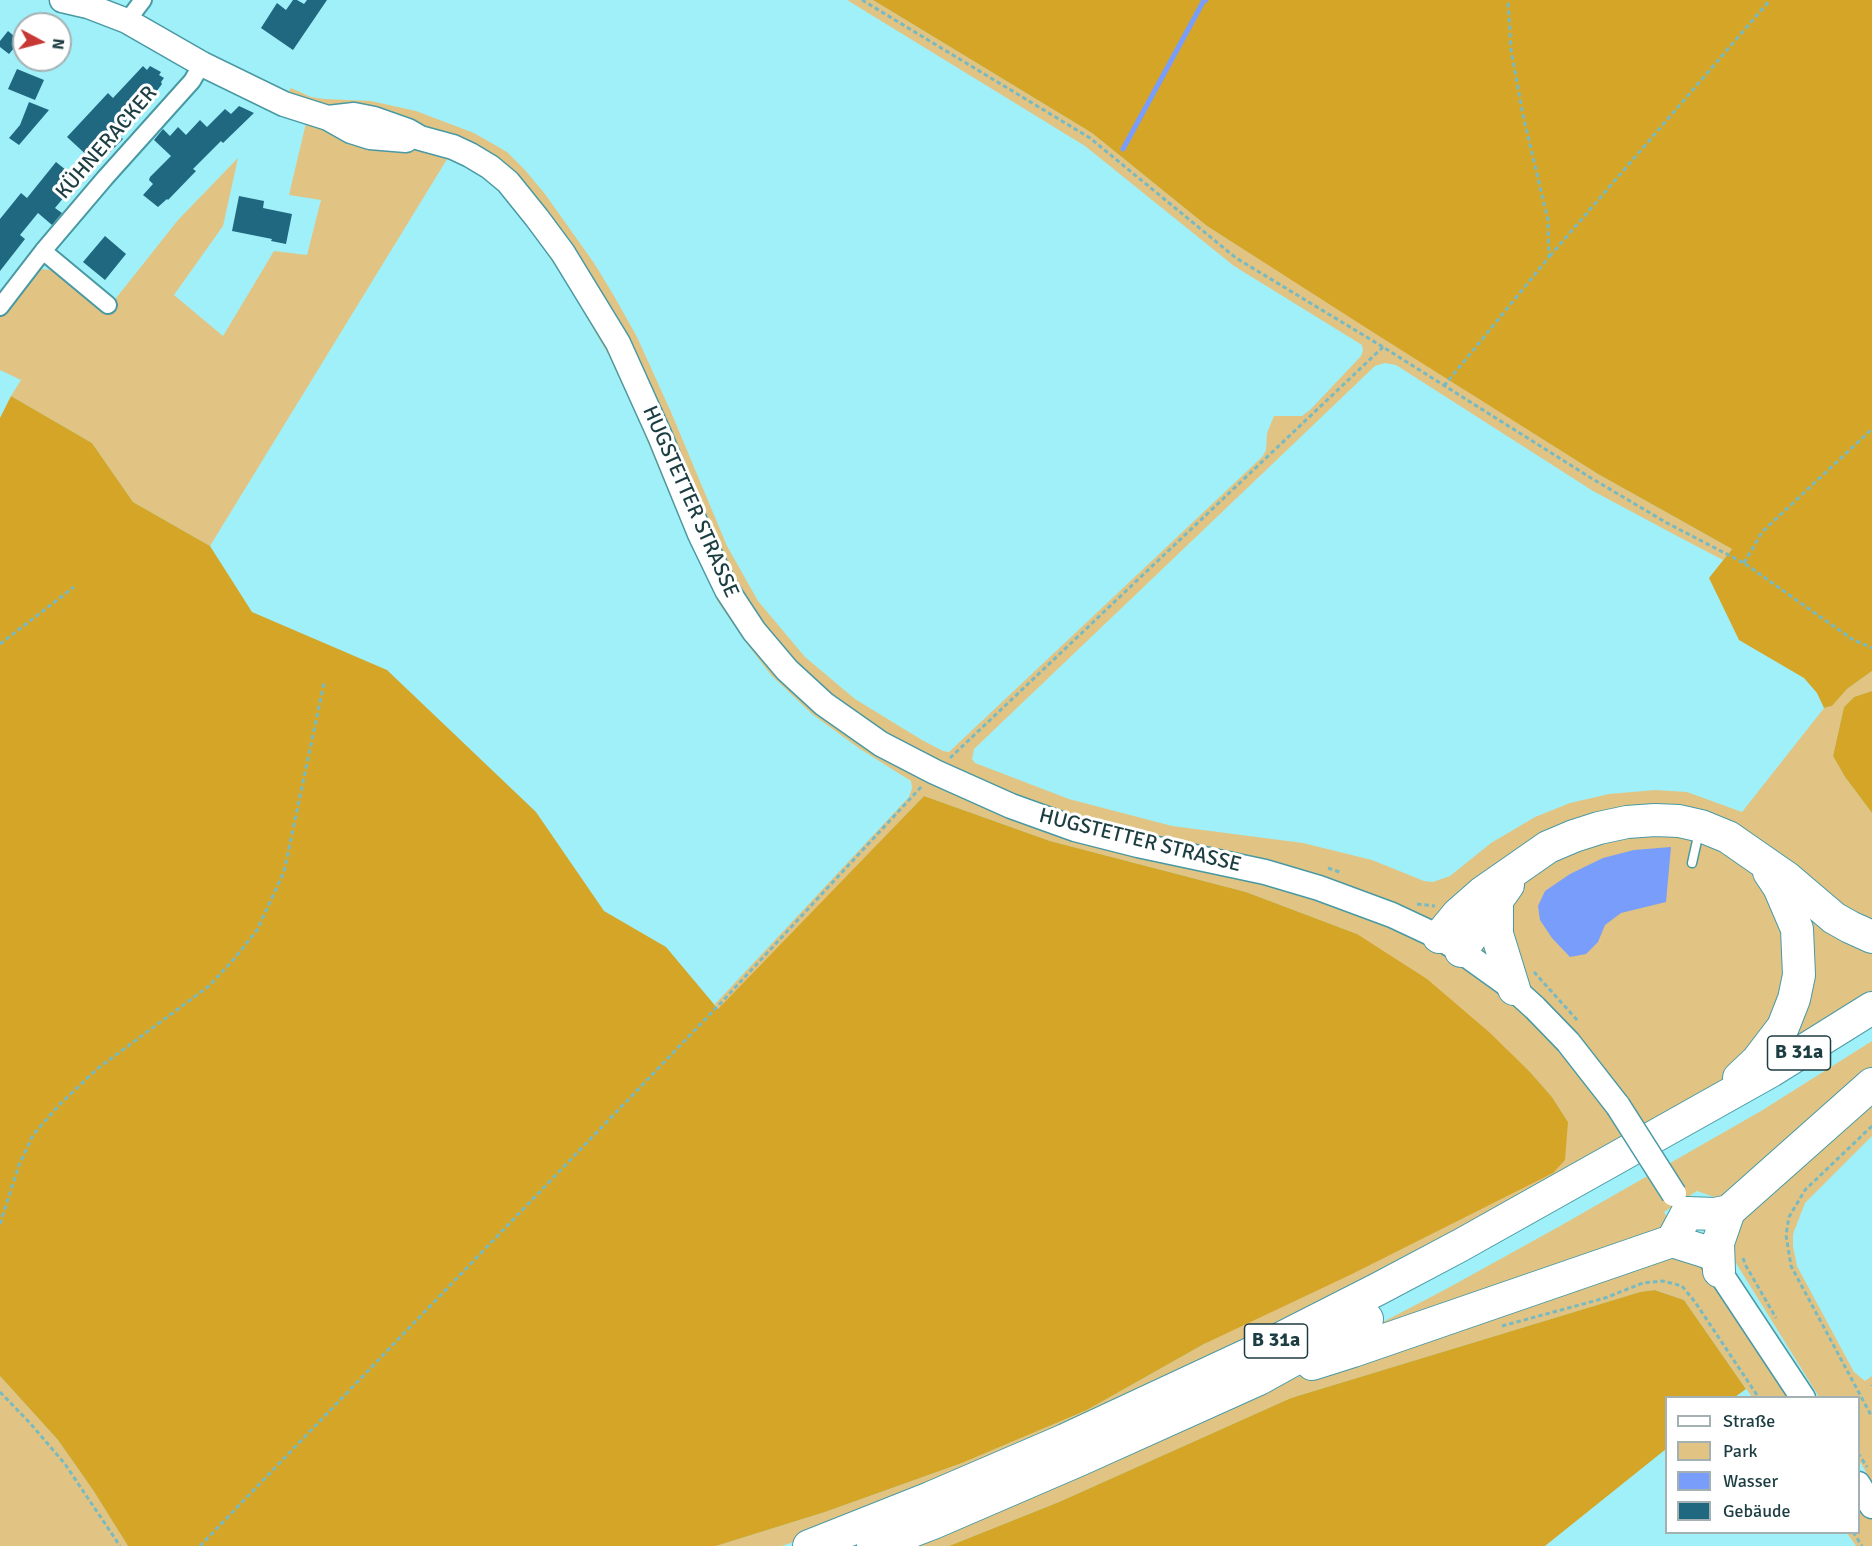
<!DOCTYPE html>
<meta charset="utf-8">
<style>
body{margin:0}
#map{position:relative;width:1872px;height:1546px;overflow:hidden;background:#a0f0fa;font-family:Signika,sans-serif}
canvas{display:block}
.legend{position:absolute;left:1665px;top:1396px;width:195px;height:138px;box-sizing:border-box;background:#fff;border:2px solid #a4b1b3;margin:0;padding:8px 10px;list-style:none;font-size:18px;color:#1c3d41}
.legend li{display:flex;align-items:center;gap:12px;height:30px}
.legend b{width:30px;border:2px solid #a4b1b3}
.north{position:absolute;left:12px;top:12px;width:60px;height:60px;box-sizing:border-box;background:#fff;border:2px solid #a4b1b3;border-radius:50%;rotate:97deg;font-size:16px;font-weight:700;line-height:24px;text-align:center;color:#1c3d41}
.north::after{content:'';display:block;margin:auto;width:21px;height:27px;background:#c73835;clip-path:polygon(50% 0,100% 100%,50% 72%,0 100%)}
</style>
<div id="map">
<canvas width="1872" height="1546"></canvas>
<ul class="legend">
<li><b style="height:8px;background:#fff"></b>Straße</li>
<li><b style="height:16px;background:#e1c484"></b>Park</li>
<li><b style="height:16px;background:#789dfa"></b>Wasser</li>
<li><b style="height:16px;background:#206780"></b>Gebäude</li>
</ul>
<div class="north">N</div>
</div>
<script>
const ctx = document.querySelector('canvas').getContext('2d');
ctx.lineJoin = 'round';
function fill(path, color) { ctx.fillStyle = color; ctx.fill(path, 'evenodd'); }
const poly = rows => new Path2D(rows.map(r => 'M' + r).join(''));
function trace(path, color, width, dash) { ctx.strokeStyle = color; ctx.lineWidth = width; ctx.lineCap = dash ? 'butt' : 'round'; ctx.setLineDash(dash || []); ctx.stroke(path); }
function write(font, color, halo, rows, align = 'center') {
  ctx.font = font + ' Signika,sans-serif'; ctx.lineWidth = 6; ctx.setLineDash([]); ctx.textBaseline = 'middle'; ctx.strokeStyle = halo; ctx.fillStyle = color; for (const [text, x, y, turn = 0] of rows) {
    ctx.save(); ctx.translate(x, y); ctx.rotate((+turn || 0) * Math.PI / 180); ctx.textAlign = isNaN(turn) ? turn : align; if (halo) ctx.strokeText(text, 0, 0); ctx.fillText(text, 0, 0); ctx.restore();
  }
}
fill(poly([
 [847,0,873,0,1092,133,1207,226,1598,474,1732,549,1723,560,1677,536,1593,491,1396,365,1385,363,1375,366,974,749,972,759,975,763,1069,799,1172,826,1303,843,1372,860,1424,881,1433,882,1450,876,1491,843,1535,817,1570,803,1609,794,1655,790,1687,792,1742,812,1824,708,1832,706,1847,689,1872,671,1872,691,1854,697,1844,707,1833,756,1845,777,1872,813,1872,995,1383,1278,860,1519,782,1546,716,1546,825,1512,962,1463,1087,1410,1204,1344,1568,1122,1552,1097,1530,1072,1357,934,1246,892,1050,841,924,796,719,1009,715,1004,909,797,912,788,911,781,860,749,812,714,771,675,744,640,718,602,680,520,641,426,608,354,566,282,519,212,501,190,483,173,449,156,210,546,133,502,92,443,11,396,21,380,0,370,0,317,40,269,54,270,105,312,178,220,238,158,223,226,174,295,223,336,274,251,307,255,321,200,289,195,310,106,285,97,291,88,311,97,325,99,371,101,416,111,474,133,507,152,525,170,545,194,594,263,614,296,637,337,671,412,727,546,758,601,805,657,855,699,922,740,943,751,949,752,1263,456,1266,450,1267,433,1274,416,1302,416,1311,409,1361,356,1363,351,1362,345,1234,266,1085,146],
 [1872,1041,1872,1077,1722,1205,1717,1198,1697,1191,1664,1212,1669,1221,1664,1232,1337,1346,1448,1288,1560,1226,1761,1111],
 [1872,1094,1872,1136,1805,1203,1793,1234,1793,1246,1797,1266,1854,1372,1865,1381,1872,1376,1872,1482,1859,1460,1858,1398,1819,1397,1736,1263,1731,1245,1742,1209],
 [1666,1254,1701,1266,1792,1397,1752,1397,1684,1300,1656,1290,1640,1292,1291,1398,1059,1502,949,1546,899,1546,1280,1383,1655,1255],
 [0,1376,58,1440,93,1490,128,1546,0,1546],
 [1859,1497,1872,1519,1872,1546,1856,1546,1847,1533,1858,1532]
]), '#e1c484');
fill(poly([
 [873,0,1872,0,1872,671,1847,689,1832,706,1824,708,1817,693,1804,678,1739,640,1709,578,1732,549,1598,474,1379,336,1207,226,1092,133],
 [11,396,92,443,133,502,210,546,252,612,387,670,536,812,604,911,666,947,718,1009,924,796,1050,841,1246,892,1357,934,1427,979,1489,1032,1530,1072,1552,1097,1568,1122,1565,1160,1553,1173,1352,1274,1204,1344,1087,1410,962,1463,825,1512,716,1546,128,1546,93,1490,58,1440,0,1376,0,418],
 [1872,691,1872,813,1845,777,1833,756,1844,707,1854,697],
 [1655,1290,1684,1300,1746,1389,1735,1397,1666,1398,1666,1449,1545,1546,949,1546,1059,1502,1291,1398,1640,1292]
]), '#d4a527');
fill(poly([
 [1671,847,1666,902,1621,913,1605,925,1598,942,1586,954,1570,957,1552,938,1540,920,1538,906,1545,891,1570,874,1603,858,1634,850]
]), '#789dfa');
trace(poly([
 [1123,149,1203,2,1206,0]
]), '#789dfa', 5);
fill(poly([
 [293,0,297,0,304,4,307,0,327,0,293,50,261,28,277,3,286,10],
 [8,31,20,41,9,54,0,47,0,41],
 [143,66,147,70,150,66,161,72,159,75,164,78,161,82,162,84,142,111,139,108,116,133,123,139,110,152,104,146,91,159,67,137,108,93,113,98],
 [17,69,44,80,35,100,8,89],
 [29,102,49,110,19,145,9,138,20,125],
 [239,106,254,113,223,143,221,141,193,169,196,171,168,200,167,199,158,207,143,195,153,184,149,180,150,177,171,156,154,140,163,129,170,136,178,127,186,135,200,120,207,127,225,109,231,114],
 [56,162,76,178,71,183,74,185,55,208,62,213,52,225,38,213,20,235,25,239,0,271,0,219,21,193,27,198],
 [239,196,264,201,263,208,292,214,286,244,271,241,272,239,232,231],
 [105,236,126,254,105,280,83,262]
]), '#206780');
const lane = poly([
 [1692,863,1699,832]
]);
const street = poly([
 [127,21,143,0],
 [43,251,108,305],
 [0,307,43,251,105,178,192,81,202,64]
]);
const secondary = poly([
 [62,0,88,6,127,21,202,64,284,104,328,118,351,131,370,137,406,140],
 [328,118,354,115,374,119,408,131,420,138,453,147,470,155,490,167,508,182,537,218,563,253,618,343,660,436,700,534,727,590,754,631,787,670,824,704,881,744,935,772,1011,806,1075,829,1138,845,1265,872,1319,888,1392,915,1439,937,1461,951,1514,989,1535,1008,1568,1042,1618,1106],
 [1709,1256,1803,1398],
 [1858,1484,1872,1506]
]);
const highway = poly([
 [1497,903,1497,934,1514,989],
 [1439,937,1458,914,1482,893,1548,847,1574,836,1599,828,1627,822,1655,820,1679,821,1701,826,1728,837,1787,878,1834,918,1850,927,1872,937],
 [1461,951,1508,885],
 [1739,1078,1757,1061,1783,1027,1794,999,1799,975,1797,929,1779,887,1769,872],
 [1672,1241,1687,1213,1715,1214,1729,1211],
 [1719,1271,1718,1243,1729,1211,1872,1084],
 [1312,1364,1353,1351,1672,1241,1707,1252],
 [809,1546,930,1498,1065,1440,1256,1351,1378,1289,1461,1245,1771,1071,1872,1008],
 [873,1546,933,1523,1079,1460,1259,1379,1367,1319]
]);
trace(lane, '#4999a3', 11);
trace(street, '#4999a3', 20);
trace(secondary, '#4999a3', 27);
trace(highway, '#4999a3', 34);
trace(poly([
 [862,0,1090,138,1236,258,1383,347,1591,478,1667,523,1744,563,1819,616,1852,639,1872,648],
 [1550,256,1770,0],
 [1444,386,1549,257,1548,220,1523,115,1511,50,1508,0],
 [1744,563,1762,532,1872,429],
 [0,644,74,587],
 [950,758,1383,347],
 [1328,868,1342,873],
 [1417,904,1435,906],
 [1534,972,1578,1021],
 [1872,1126,1805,1190,1789,1217,1786,1235,1791,1266,1872,1417],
 [0,1224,19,1165,33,1135,60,1104,97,1069,209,986,234,959,257,930,284,872,324,683],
 [1743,1258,1746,1266,1776,1318],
 [1502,1326,1605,1298,1643,1283,1663,1281,1682,1286,1695,1302,1759,1398],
 [1872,1386,1872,1385],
 [0,1392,30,1423,65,1464,120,1546],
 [1858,1453,1867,1467],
 [1853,1532,1862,1546],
 [200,1546,717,1007,922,786]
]), '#78bac2', 3, [4.5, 3]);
trace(lane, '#fff', 8);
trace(street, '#fff', 16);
trace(secondary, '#fff', 24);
trace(highway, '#fff', 32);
const secondaryBridge = poly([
 [1618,1106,1674,1194]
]);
trace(secondaryBridge, '#4999a3', 27, []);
trace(secondaryBridge, '#fff', 24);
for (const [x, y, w] of [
 [1799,1053,63],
 [1276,1341,63]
]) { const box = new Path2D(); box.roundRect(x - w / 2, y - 17, w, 34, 4.5); ctx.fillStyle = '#fff'; ctx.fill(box); trace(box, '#1c3d41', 1.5); }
write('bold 20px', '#1c3d41', null, [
 ["B 31a",1799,1053],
 ["B 31a",1276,1341]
]);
write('21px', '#1c3d41', '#fff', [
 ["KÜHNERACKER",107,143,-49],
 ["HUGSTETTER STRASSE",690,502,66],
 ["HUGSTETTER STRASSE",1140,841,14]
]);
</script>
